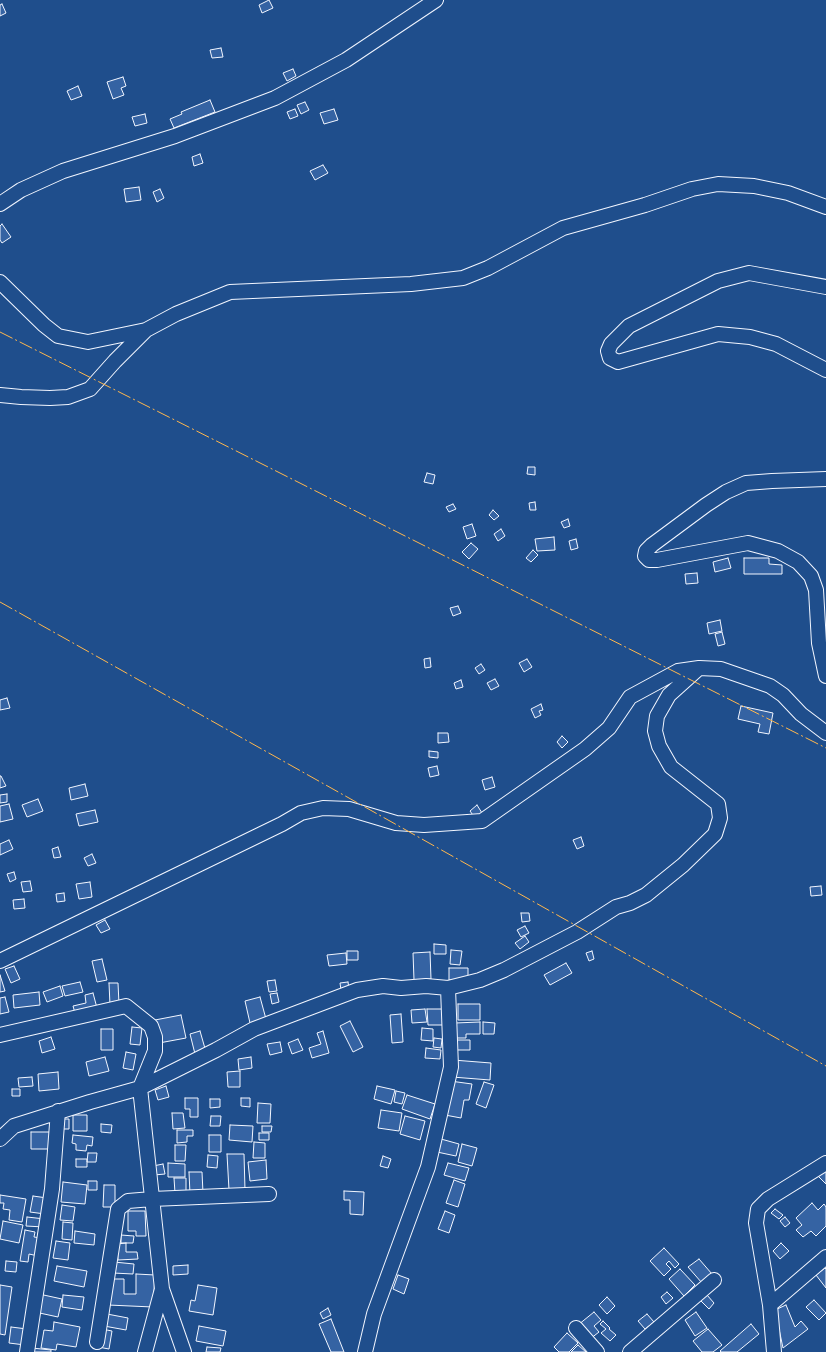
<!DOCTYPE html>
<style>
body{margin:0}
canvas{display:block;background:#1f4e8c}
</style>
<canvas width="826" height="1352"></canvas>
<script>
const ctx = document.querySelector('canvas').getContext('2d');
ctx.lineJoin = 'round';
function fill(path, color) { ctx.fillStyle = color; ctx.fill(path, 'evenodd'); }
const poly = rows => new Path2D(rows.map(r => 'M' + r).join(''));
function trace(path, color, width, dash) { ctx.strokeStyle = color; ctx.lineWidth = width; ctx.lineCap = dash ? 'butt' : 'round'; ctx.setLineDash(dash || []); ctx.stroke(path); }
const building = poly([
 [269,0,273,8,262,13,259,5,269,0],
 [2,4,6,13,0,16,0,5,2,4],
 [221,48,223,57,212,58,210,50,221,48],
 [293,69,296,76,287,81,283,73,293,69],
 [123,77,126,86,121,88,124,95,113,99,107,82,123,77],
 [78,86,82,96,71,100,67,91,78,86],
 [210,100,215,112,174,128,170,119,182,114,181,112,210,100],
 [305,102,309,110,301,114,297,105,305,102],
 [295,109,298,116,290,119,287,112,295,109],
 [334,109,338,120,324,124,320,113,334,109],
 [145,114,147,123,135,126,132,117,145,114],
 [200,154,203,163,194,166,192,157,200,154],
 [323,165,328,173,315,180,310,171,323,165],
 [139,187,141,200,126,202,124,189,139,187],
 [160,189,164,198,157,202,153,192,160,189],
 [2,224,11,237,2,243,0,240,0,226,2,224],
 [528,467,535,467,535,475,527,474,528,467],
 [427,473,435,475,433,484,424,482,427,473],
 [535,502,536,510,530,510,529,503,535,502],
 [453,504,456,509,449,512,446,507,453,504],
 [493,510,499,516,494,520,489,515,493,510],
 [568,519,570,526,564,528,561,522,568,519],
 [472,524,476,536,467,539,463,527,472,524],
 [501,529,505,536,498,541,494,534,501,529],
 [554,537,555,550,537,551,535,539,554,537],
 [576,539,578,548,571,550,569,541,576,539],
 [471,543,478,549,469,559,462,552,471,543],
 [533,550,538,555,531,562,526,558,533,550],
 [728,558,731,568,715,572,713,562,728,558],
 [744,558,769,558,769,564,782,565,782,574,744,574,744,558],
 [697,573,698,583,686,584,685,574,697,573],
 [458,606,461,613,453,616,450,608,458,606],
 [720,620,722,631,709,634,707,623,720,620],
 [722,632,725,644,718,646,715,634,722,632],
 [430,658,431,667,425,668,424,659,430,658],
 [527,659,532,667,524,672,519,663,527,659],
 [481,664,485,670,479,674,475,668,481,664],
 [495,679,499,686,491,690,487,683,495,679],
 [461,680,463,687,456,689,454,683,461,680],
 [7,698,10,708,0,710,0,700,7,698],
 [541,704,543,710,539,711,541,715,535,718,531,709,541,704],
 [741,706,773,713,769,734,758,732,760,724,738,719,741,706],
 [438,733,448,733,449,742,438,743,438,733],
 [562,736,568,742,562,748,557,742,562,736],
 [429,751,438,752,438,758,429,757,429,751],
 [437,766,439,775,430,777,428,768,437,766],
 [0,776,1,776,6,786,0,788,0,776],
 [492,777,495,787,485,790,482,780,492,777],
 [85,784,88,796,71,800,69,788,85,784],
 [7,794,7,802,0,803,0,795,7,794],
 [38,799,43,811,27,817,22,805,38,799],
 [9,804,13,819,0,822,0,806,9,804],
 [477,805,482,813,475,818,470,811,477,805],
 [95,810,98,822,79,826,76,814,95,810],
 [581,837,584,846,577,849,573,840,581,837],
 [9,840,13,849,0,855,0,844,9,840],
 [58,847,61,857,54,858,52,849,58,847],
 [92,854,96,863,88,866,84,858,92,854],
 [14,872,16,879,10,882,7,874,14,872],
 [30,881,32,891,23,892,21,882,30,881],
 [90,882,92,897,79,899,76,884,90,882],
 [821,886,822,895,811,896,810,887,821,886],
 [64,893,65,901,57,902,56,894,64,893],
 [24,899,25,908,14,909,13,900,24,899],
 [521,913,529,913,530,921,522,922,521,913],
 [105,920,110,929,101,933,96,925,105,920],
 [525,926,529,933,521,937,517,930,525,926],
 [525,936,529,942,520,949,515,943,525,936],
 [434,944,446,945,446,954,434,954,434,944],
 [451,950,462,951,460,965,450,964,451,950],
 [347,951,358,951,358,960,347,960,347,951],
 [592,951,594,959,589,961,586,953,592,951],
 [430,952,431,979,414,980,413,953,430,952],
 [346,953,347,964,329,966,327,955,346,953],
 [102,959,107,980,97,982,92,961,102,959],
 [566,963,572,973,550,985,544,975,566,963],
 [14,966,20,979,11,983,5,969,14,966],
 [449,968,468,968,468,980,449,980,449,968],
 [0,975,5,991,0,992,0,975],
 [275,980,277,991,269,992,267,981,275,980],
 [80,982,83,992,65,996,62,986,80,982],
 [348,982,349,989,341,990,340,983,348,982],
 [109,983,118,983,119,1004,110,1005,109,983],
 [60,986,63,996,47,1002,43,992,60,986],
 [39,992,40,1005,14,1008,13,995,39,992],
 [93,993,97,1008,75,1013,73,1006,86,1003,85,995,93,993],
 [277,993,279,1002,272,1004,270,994,277,993],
 [5,997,9,1012,0,1014,0,998,5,997],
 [260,997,266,1019,250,1023,245,1001,260,997],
 [458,1004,480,1004,480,1020,458,1020,458,1004],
 [425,1009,427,1022,412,1023,411,1010,425,1009],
 [427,1009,444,1009,445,1025,428,1025,427,1009],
 [401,1014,403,1042,392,1043,390,1015,401,1014],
 [181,1015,186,1038,159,1043,155,1020,181,1015],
 [350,1021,363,1047,353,1052,340,1026,350,1021],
 [480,1022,480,1034,466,1034,466,1038,456,1038,455,1023,480,1022],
 [483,1022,495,1023,494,1034,483,1034,483,1022],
 [132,1027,142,1028,140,1045,130,1044,132,1027],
 [422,1028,433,1029,433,1041,421,1040,422,1028],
 [101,1029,113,1029,113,1050,101,1050,101,1029],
 [200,1031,206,1052,195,1054,190,1034,200,1031],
 [323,1031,329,1053,312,1058,309,1048,321,1044,317,1033,323,1031],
 [51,1037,55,1049,42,1053,39,1041,51,1037],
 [434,1038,442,1039,441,1048,433,1047,434,1038],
 [298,1039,303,1050,292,1054,288,1043,298,1039],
 [455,1040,470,1040,470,1050,455,1050,455,1040],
 [280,1042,282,1052,270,1055,267,1044,280,1042],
 [426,1048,441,1050,440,1059,425,1058,426,1048],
 [126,1052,136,1054,133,1070,123,1068,126,1052],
 [105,1057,109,1071,89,1076,86,1062,105,1057],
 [251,1057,252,1068,239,1070,238,1059,251,1057],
 [453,1060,491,1063,490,1080,452,1077,453,1060],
 [240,1071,240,1087,228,1087,227,1072,240,1071],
 [58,1072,59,1089,39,1091,38,1074,58,1072],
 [32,1077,33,1086,19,1087,18,1078,32,1077],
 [450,1081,472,1084,469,1100,464,1100,461,1118,445,1115,450,1081],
 [484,1082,494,1085,486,1108,476,1104,484,1082],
 [166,1086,169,1097,158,1100,155,1090,166,1086],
 [377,1086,395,1090,391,1104,374,1099,377,1086],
 [12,1089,20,1089,20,1096,12,1096,12,1089],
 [396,1091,405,1093,402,1104,394,1102,396,1091],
 [407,1095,435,1104,430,1119,402,1109,407,1095],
 [185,1098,198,1098,198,1117,190,1117,190,1109,185,1109,185,1098],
 [241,1098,250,1098,250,1107,241,1106,241,1098],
 [210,1099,220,1099,220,1107,210,1108,210,1099],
 [258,1103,271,1104,270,1123,257,1123,258,1103],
 [381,1110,402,1113,399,1131,378,1128,381,1110],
 [172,1113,183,1113,185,1128,173,1129,172,1113],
 [73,1115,87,1115,87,1131,73,1131,73,1115],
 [211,1116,221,1116,220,1126,210,1126,211,1116],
 [405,1116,425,1121,420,1140,400,1134,405,1116],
 [61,1119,69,1119,69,1129,61,1129,61,1119],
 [101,1124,112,1125,111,1133,101,1132,101,1124],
 [230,1125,253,1126,252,1142,229,1140,230,1125],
 [262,1126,272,1126,271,1132,262,1132,262,1126],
 [177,1130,193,1130,193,1136,187,1136,187,1142,177,1143,177,1130],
 [31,1132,51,1132,51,1149,31,1149,31,1132],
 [259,1133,269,1133,269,1140,259,1140,259,1133],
 [73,1135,93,1137,92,1146,87,1145,86,1151,76,1150,76,1144,72,1143,73,1135],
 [209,1135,221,1135,221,1152,209,1152,209,1135],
 [441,1139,459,1144,456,1156,437,1152,441,1139],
 [254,1142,265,1143,265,1158,253,1158,254,1142],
 [462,1144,477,1148,472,1166,458,1162,462,1144],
 [175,1145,186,1145,185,1161,175,1161,175,1145],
 [88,1153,97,1153,96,1162,87,1162,88,1153],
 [227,1154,244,1154,245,1190,229,1190,227,1154],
 [208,1155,218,1156,217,1168,207,1167,208,1155],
 [383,1156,391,1159,388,1168,380,1166,383,1156],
 [76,1159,87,1159,87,1167,76,1167,76,1159],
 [266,1160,267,1179,250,1181,248,1162,266,1160],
 [168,1163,185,1164,185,1177,168,1177,168,1163],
 [448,1163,469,1168,465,1181,444,1175,448,1163],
 [163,1164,165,1174,154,1175,153,1166,163,1164],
 [826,1167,826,1184,818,1176,826,1167],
 [189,1172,202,1172,203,1193,190,1194,189,1172],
 [174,1178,186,1178,186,1193,175,1193,174,1178],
 [454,1180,465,1184,458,1207,446,1203,454,1180],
 [88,1181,97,1181,97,1190,88,1190,88,1181],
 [63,1182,87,1185,85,1204,61,1202,63,1182],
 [104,1185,115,1185,115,1207,103,1207,104,1185],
 [344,1191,364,1192,363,1215,350,1214,350,1200,344,1200,344,1191],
 [0,1195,26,1199,22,1222,9,1220,10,1210,3,1209,4,1203,0,1203,0,1195],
 [33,1196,47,1198,45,1214,30,1212,33,1196],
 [812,1203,818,1210,824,1204,826,1207,826,1226,816,1236,811,1231,803,1237,796,1230,802,1225,796,1218,812,1203],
 [62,1205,75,1207,73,1221,60,1220,62,1205],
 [775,1209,783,1215,779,1219,771,1213,775,1209],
 [128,1211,145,1211,146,1236,136,1236,136,1231,128,1231,128,1211],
 [445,1211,455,1215,449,1233,438,1229,445,1211],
 [27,1217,45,1219,44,1227,26,1226,27,1217],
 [785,1217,790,1223,785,1227,780,1221,785,1217],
 [3,1221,23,1225,19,1243,0,1239,3,1221],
 [63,1222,73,1223,72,1240,62,1239,63,1222],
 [25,1230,35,1232,34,1237,41,1238,38,1256,29,1254,28,1262,20,1261,25,1230],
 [75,1231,95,1234,94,1245,74,1243,75,1231],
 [121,1235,134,1236,133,1243,121,1243,121,1235],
 [56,1241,70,1243,68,1260,53,1258,56,1241],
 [126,1243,126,1252,137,1252,138,1259,118,1260,117,1244,126,1243],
 [781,1243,789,1251,780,1259,773,1251,781,1243],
 [664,1248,679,1264,675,1268,669,1261,666,1264,671,1269,664,1276,650,1261,664,1248],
 [699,1259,712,1274,702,1283,688,1267,699,1259],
 [6,1261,17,1262,16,1272,5,1271,6,1261],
 [114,1262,134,1264,133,1274,113,1273,114,1262],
 [188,1265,188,1274,173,1275,173,1266,188,1265],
 [57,1266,87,1271,84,1287,54,1281,57,1266],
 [825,1268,826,1269,826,1288,816,1275,825,1268],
 [680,1269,695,1285,684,1296,669,1279,680,1269],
 [136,1274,155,1275,153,1307,108,1305,109,1279,124,1279,124,1294,136,1294,136,1274],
 [398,1275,409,1279,404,1294,393,1289,398,1275],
 [0,1285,12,1287,5,1335,0,1334,0,1285],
 [198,1285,217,1288,213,1315,189,1311,191,1300,195,1301,198,1285],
 [667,1292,673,1298,666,1304,661,1297,667,1292],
 [39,1294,62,1299,58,1317,35,1312,39,1294],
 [63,1295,84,1297,82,1310,62,1307,63,1295],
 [707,1295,714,1303,709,1309,701,1301,707,1295],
 [607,1297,615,1306,607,1314,599,1305,607,1297],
 [814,1300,826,1313,819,1320,806,1307,814,1300],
 [786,1305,795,1327,801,1321,808,1329,783,1348,775,1310,786,1305],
 [328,1308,331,1315,323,1319,320,1313,328,1308],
 [594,1312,601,1320,594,1326,599,1332,590,1339,578,1325,594,1312],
 [696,1312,707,1328,695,1336,685,1320,696,1312],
 [107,1314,128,1318,126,1330,104,1326,107,1314],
 [647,1314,654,1322,645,1329,638,1321,647,1314],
 [331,1319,344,1352,331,1352,319,1324,331,1319],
 [603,1321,610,1328,609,1329,616,1335,610,1341,601,1333,606,1329,600,1324,603,1321],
 [54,1322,80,1327,76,1347,57,1344,56,1350,41,1348,44,1330,53,1331,54,1322],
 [751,1324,759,1334,737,1352,721,1352,720,1351,751,1324],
 [199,1326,226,1331,223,1346,196,1341,199,1326],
 [11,1327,27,1329,25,1345,9,1343,11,1327],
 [102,1329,112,1331,109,1349,98,1347,102,1329],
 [708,1329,722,1345,713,1352,702,1352,693,1341,708,1329],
 [567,1333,578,1343,569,1352,559,1352,554,1347,567,1333],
 [578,1345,586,1352,571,1352,578,1345],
 [207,1347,221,1348,220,1352,206,1352,207,1347],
 [32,1348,51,1350,51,1352,31,1352,32,1348]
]);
fill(building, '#3563a3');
trace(building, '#f2f6ff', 1);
const street = poly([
 [0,204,21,190,63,171,175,136,275,98,346,60,436,0],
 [0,282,44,325,58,336,88,342,146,330,176,314,230,292,411,284,463,278,488,268,563,228,645,205,692,189,718,184,754,186,788,193,826,207],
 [826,287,749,273,718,281,629,326,611,344,608,351,610,358,618,362,718,334,750,337,776,344,826,370],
 [0,395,21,397,50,398,68,397,90,389,115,361,145,331],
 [826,479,772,481,746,483,726,492,706,505,652,545,646,551,645,556,649,560,657,560,748,543,778,551,798,562,811,576,816,590,819,643,826,676],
 [0,961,282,824,301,813,323,808,349,809,396,823,424,825,482,821,585,749,609,728,630,697,678,671,699,668],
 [0,1035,126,1006,151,1026,155,1037,155,1051,140,1088,162,1289,184,1352],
 [0,1139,14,1126,90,1102,140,1088,216,1050,254,1029,357,990,383,986,401,988,426,986,448,988,480,980,504,970,577,932,616,907,630,903,646,895,683,865,715,834,720,818,718,804,671,767,659,746,655,731,657,716,669,695,699,668,721,669,770,686,783,695,801,714,826,733],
 [770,1305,826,1257],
 [576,1328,597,1352],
 [97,1342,118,1209,128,1201,152,1199,269,1194],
 [27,1352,52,1189,58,1111],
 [145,1352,162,1289],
 [365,1352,374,1314,428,1167,451,1067,448,988],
 [630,1352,714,1280],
 [774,1352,770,1305,756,1223,758,1209,768,1199,826,1163]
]);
trace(street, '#f2f6ff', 16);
trace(street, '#1f4e8c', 14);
trace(poly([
 [0,332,826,748],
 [0,602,826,1066]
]), '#ffb74d', 1, [14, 3, 2, 3]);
</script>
